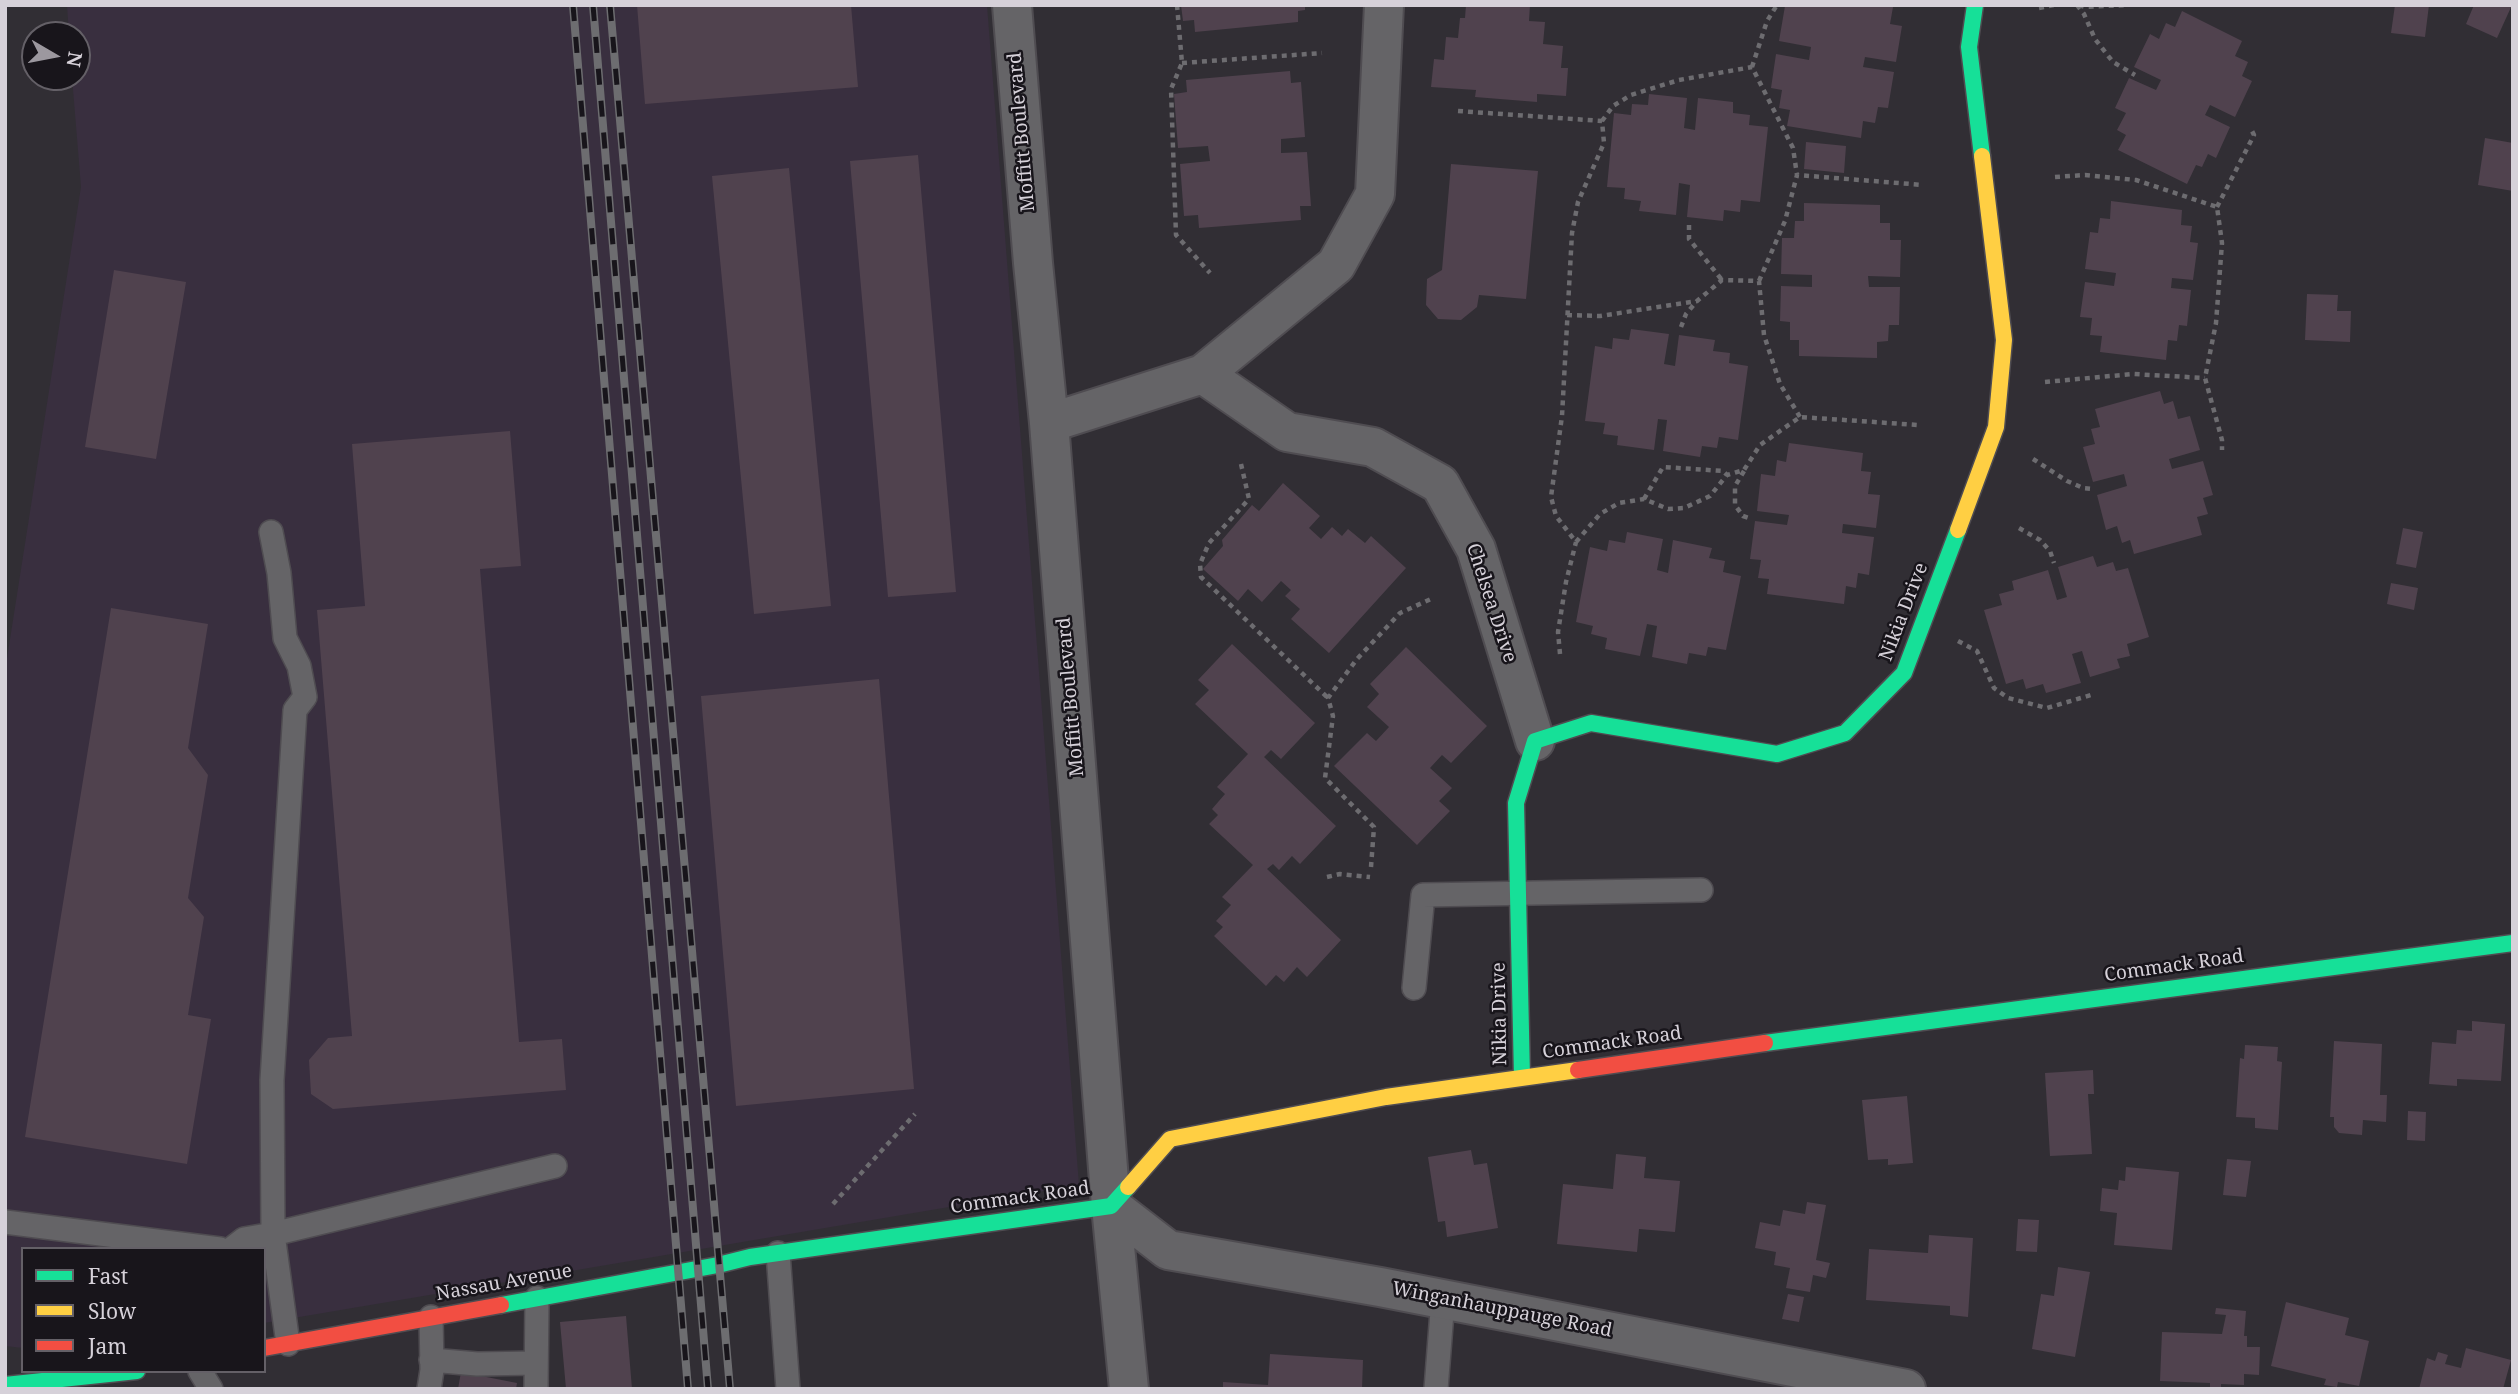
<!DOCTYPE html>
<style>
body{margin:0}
#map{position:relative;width:2518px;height:1394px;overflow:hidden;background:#312e34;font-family:"Noto Serif",serif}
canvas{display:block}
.frame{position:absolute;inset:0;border:7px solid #d6d1d9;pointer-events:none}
.legend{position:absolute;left:21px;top:1247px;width:245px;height:126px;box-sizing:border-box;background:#18151b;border:2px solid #646067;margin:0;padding:9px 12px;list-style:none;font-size:21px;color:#d6d1d9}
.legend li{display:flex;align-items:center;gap:14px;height:35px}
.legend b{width:35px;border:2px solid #646067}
.north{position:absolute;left:21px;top:21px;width:70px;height:70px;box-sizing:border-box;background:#18151b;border:2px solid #646067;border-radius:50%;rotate:100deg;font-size:19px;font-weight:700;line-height:28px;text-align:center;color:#d6d1d9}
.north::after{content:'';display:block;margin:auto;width:24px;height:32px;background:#9c989f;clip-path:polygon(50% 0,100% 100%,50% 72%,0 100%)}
</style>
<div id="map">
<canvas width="2518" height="1394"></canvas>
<div class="frame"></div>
<ul class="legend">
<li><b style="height:9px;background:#16e098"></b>Fast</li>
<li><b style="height:9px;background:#ffcf43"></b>Slow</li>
<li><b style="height:9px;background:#f24e42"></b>Jam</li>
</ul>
<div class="north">N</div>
</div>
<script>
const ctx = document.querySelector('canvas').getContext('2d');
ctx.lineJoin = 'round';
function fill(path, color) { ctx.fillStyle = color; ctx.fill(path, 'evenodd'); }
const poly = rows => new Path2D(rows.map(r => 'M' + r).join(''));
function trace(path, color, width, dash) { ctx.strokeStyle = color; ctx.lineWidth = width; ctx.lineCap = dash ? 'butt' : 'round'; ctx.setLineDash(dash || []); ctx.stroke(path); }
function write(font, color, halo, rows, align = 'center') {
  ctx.font = font + ' "Noto Serif",serif'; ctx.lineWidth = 5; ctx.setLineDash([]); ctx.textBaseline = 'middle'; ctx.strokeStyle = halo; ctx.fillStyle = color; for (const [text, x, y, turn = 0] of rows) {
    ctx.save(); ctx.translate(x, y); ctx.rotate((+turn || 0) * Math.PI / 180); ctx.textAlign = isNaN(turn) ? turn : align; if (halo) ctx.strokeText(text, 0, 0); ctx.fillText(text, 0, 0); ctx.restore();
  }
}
fill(poly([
 [67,5,987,5,1079,1185,264,1323,264,1249,23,1249,23,1348,5,1346,5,671,81,187,72,77,77,77,77,35,69,35]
]), '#392f3f');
fill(poly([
 [637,5,851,5,858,87,645,104],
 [1181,5,1305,5,1305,10,1298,11,1298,22,1195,32,1194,20,1183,21],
 [1466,5,1530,5,1529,21,1545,22,1543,44,1563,46,1561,68,1568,68,1566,96,1537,94,1537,102,1475,97,1476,90,1431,87,1434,59,1444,60,1446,37,1458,38,1460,18,1465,18],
 [1797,5,1893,7,1890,24,1902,26,1896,62,1865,57,1863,67,1894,72,1888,108,1878,107,1875,123,1863,121,1861,138,1787,126,1790,110,1779,108,1782,90,1771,88,1776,54,1809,60,1811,47,1779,41,1785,6,1797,7],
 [2395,5,2429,5,2425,37,2391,33],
 [2474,5,2512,5,2497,38,2466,24],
 [2182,11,2242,41,2235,56,2248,62,2242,76,2252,81,2235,117,2210,105,2205,115,2230,127,2216,158,2208,154,2202,167,2196,165,2187,184,2118,150,2126,135,2117,130,2126,113,2115,108,2129,78,2156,90,2161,80,2134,67,2150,34,2159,39,2166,23,2175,27],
 [1290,71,1291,83,1301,82,1305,137,1281,139,1281,153,1307,152,1311,206,1300,206,1301,220,1199,228,1198,215,1184,216,1180,164,1210,161,1208,146,1178,148,1174,94,1187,92,1186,80],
 [1649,94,1687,98,1684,128,1695,130,1698,98,1733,102,1733,113,1750,115,1749,125,1768,127,1760,202,1741,200,1740,212,1724,210,1723,221,1687,217,1690,185,1679,183,1676,215,1639,211,1641,201,1624,199,1625,188,1607,187,1614,113,1631,115,1632,104,1648,105],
 [2485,138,2513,143,2513,191,2478,185],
 [1806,142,1846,146,1844,173,1804,169],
 [918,155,956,592,888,597,850,161],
 [1451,164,1538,171,1526,299,1479,295,1477,307,1461,320,1438,319,1426,305,1427,279,1442,270],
 [789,168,831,606,754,614,712,176],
 [2111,201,2182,210,2181,225,2192,226,2190,242,2198,243,2193,280,2172,278,2171,288,2191,290,2187,326,2179,325,2177,341,2168,340,2166,360,2100,352,2102,336,2090,335,2092,318,2080,317,2085,282,2114,286,2116,273,2085,269,2090,232,2098,233,2100,218,2110,219],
 [1804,203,1880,205,1880,223,1890,223,1890,240,1901,240,1900,277,1868,276,1869,287,1900,287,1899,325,1889,325,1888,341,1877,342,1877,358,1799,356,1799,340,1790,340,1790,322,1780,321,1781,286,1812,287,1812,275,1781,274,1782,238,1794,238,1795,221,1804,221],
 [114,270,186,282,156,459,85,447],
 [2307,294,2338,295,2337,311,2351,311,2350,342,2305,340],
 [1631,329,1669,334,1664,364,1675,366,1679,335,1715,340,1713,351,1730,353,1729,363,1748,366,1738,440,1719,437,1717,448,1702,446,1700,457,1663,451,1667,420,1658,419,1654,450,1617,445,1618,436,1603,434,1605,423,1585,421,1595,346,1612,349,1613,338,1629,340],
 [2160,391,2164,404,2173,401,2178,419,2190,416,2200,450,2169,459,2172,469,2203,461,2213,495,2203,498,2208,514,2197,517,2202,535,2134,554,2130,540,2122,543,2117,526,2106,530,2097,495,2127,486,2124,474,2093,482,2083,447,2095,444,2091,429,2100,427,2095,409],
 [510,431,521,566,480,569,519,1042,562,1039,566,1090,333,1109,311,1094,309,1060,328,1038,352,1036,317,610,365,606,352,444],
 [1789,443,1863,453,1861,471,1871,472,1868,494,1880,495,1876,528,1843,524,1842,533,1874,537,1869,575,1858,573,1856,588,1846,586,1844,604,1767,594,1769,579,1758,578,1761,560,1750,559,1755,521,1787,525,1789,515,1757,511,1761,474,1775,476,1777,460,1786,462],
 [1283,483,1320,516,1309,528,1321,539,1332,527,1342,536,1348,529,1365,543,1371,536,1406,568,1329,653,1291,619,1300,609,1285,596,1291,590,1281,581,1262,602,1248,589,1238,601,1203,569,1223,546,1222,540,1252,505,1259,511],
 [2403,528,2423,532,2416,568,2396,564],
 [1627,532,1663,539,1657,570,1668,573,1673,540,1712,548,1709,558,1725,561,1723,572,1741,576,1726,650,1708,647,1706,656,1689,653,1687,664,1652,657,1657,626,1647,624,1640,656,1605,649,1607,638,1591,634,1593,626,1576,622,1590,547,1607,551,1609,540,1625,543],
 [2093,556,2097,567,2113,562,2116,571,2128,568,2149,637,2127,644,2130,656,2117,659,2120,668,2090,677,2082,651,2072,654,2081,683,2046,693,2043,684,2026,689,2023,679,2006,684,1984,610,2002,605,1999,594,2014,590,2012,581,2048,570,2057,600,2067,597,2058,567],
 [2391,583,2418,588,2414,610,2387,604],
 [111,608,208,624,188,748,208,775,188,898,204,917,188,1015,211,1019,187,1164,25,1137],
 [1232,644,1315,723,1281,759,1271,750,1264,757,1336,826,1300,864,1292,856,1279,870,1273,864,1267,869,1341,940,1307,977,1297,967,1284,982,1276,975,1266,986,1214,936,1223,927,1216,921,1231,905,1222,897,1253,865,1209,824,1218,815,1212,809,1225,794,1217,787,1248,754,1195,704,1209,690,1198,680],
 [1406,647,1487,726,1451,763,1442,755,1430,768,1452,788,1439,801,1450,811,1417,845,1334,766,1367,733,1376,741,1389,727,1367,707,1379,694,1370,684],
 [879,679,914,1089,736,1106,701,696],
 [2472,1021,2505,1024,2501,1081,2457,1079,2457,1086,2429,1084,2432,1042,2456,1044,2457,1030,2472,1031],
 [2334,1041,2382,1044,2380,1095,2387,1095,2386,1122,2363,1120,2362,1135,2339,1133,2334,1127,2334,1117,2330,1117],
 [2245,1045,2278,1047,2277,1061,2282,1062,2278,1130,2255,1128,2255,1118,2236,1117,2240,1058,2244,1059],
 [2093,1070,2094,1094,2088,1094,2092,1154,2050,1156,2045,1073],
 [1907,1096,1913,1163,1888,1165,1888,1159,1868,1160,1862,1100],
 [2408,1111,2426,1112,2425,1141,2407,1140],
 [1471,1150,1474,1165,1487,1163,1498,1228,1447,1237,1445,1221,1438,1222,1428,1157],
 [1616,1154,1646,1157,1644,1178,1680,1181,1675,1232,1639,1229,1637,1252,1557,1244,1563,1184,1613,1189],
 [2227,1159,2251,1161,2246,1197,2223,1195],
 [2126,1167,2179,1172,2172,1250,2114,1245,2117,1213,2100,1211,2102,1188,2118,1190,2119,1180,2125,1181],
 [1807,1202,1826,1205,1816,1260,1830,1263,1826,1278,1813,1275,1810,1292,1786,1288,1790,1268,1774,1265,1776,1252,1755,1248,1760,1222,1780,1226,1783,1210,1805,1214],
 [2018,1219,2039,1220,2037,1252,2016,1251],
 [1929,1235,1973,1238,1968,1317,1950,1315,1950,1306,1866,1300,1869,1249,1928,1253],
 [2058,1267,2090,1272,2075,1357,2032,1349,2041,1294,2054,1296],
 [1788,1294,1804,1297,1799,1322,1782,1319],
 [2286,1302,2349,1318,2345,1335,2369,1341,2359,1386,2338,1382,2337,1387,2324,1385,2326,1379,2271,1366],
 [2216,1308,2246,1311,2244,1336,2247,1336,2247,1347,2260,1347,2259,1375,2244,1374,2244,1385,2221,1384,2221,1389,2210,1389,2210,1383,2160,1381,2162,1332,2222,1334,2226,1315,2215,1314],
 [626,1316,632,1389,566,1389,560,1322],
 [2466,1348,2511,1360,2503,1389,2419,1389,2427,1358,2435,1361,2438,1352,2448,1355,2445,1364,2461,1368],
 [1270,1354,1363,1360,1362,1389,1223,1389,1223,1382,1268,1385],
 [461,1372,517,1383,516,1389,458,1389]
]), '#50424e');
const lane = poly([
 [1414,988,1423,895,1701,890],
 [5,1222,220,1249],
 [231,1249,244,1239,273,1234,272,1080,295,710,305,697,299,666,285,638,279,573,271,532],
 [778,1253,788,1389],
 [288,1344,273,1234,555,1166],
 [431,1360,477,1364,536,1363],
 [200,1371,211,1389],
 [429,1389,432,1370,431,1317],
 [536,1389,537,1298],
 [1436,1389,1443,1299]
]);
const street = poly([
 [1012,5,1033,263,1049,423,1111,1206,1129,1389],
 [1203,374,1287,432,1373,447,1440,484,1476,549,1535,741],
 [1049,423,1203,374,1336,265,1375,194,1384,5],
 [1111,1206,1168,1250,1380,1287,1906,1389]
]);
const fast = poly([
 [1975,5,1969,47,1982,156],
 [1765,1043,2513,943],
 [1522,1077,1516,803,1535,741,1591,723,1777,754,1845,733,1904,673,1958,530],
 [501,1305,718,1265,750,1257,1111,1206,1128,1187],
 [5,1385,137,1371]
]);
const slow = poly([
 [1958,530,1996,427,2004,340,1982,156],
 [1128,1187,1170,1139,1386,1097,1578,1070]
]);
const jam = poly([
 [1578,1070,1765,1043],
 [264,1348,501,1305]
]);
trace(lane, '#4f4c51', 26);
trace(street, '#4f4c51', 42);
trace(fast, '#4f4c51', 19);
trace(slow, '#4f4c51', 19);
trace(jam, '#4f4c51', 19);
trace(poly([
 [1177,5,1182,63,1171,89,1176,235,1210,273],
 [2077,5,2084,14,2095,39,2113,62,2135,75],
 [2079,5,2085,7,2127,5],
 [2039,8,2054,5],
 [1182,63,1322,53],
 [1752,67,1767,21,1777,5],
 [1458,111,1602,121,1604,143,1578,202,1572,233,1562,416,1551,497,1556,516,1576,542,1600,514,1619,503,1644,499,1668,509,1684,508,1710,496,1727,475,1744,470,1760,445,1800,417,1918,425],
 [1602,121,1613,106,1631,95,1679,80,1752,67,1793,148,1797,175],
 [2055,177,2085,175,2136,180,2217,207,2222,243,2216,323,2205,378,2222,440,2222,450],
 [2217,207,2254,135,2251,129],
 [1689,225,1689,239,1722,280],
 [1759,281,1785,221,1797,175,1923,185],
 [1567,315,1600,316,1697,301,1722,280,1759,281,1764,335,1780,384,1800,417],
 [1681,327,1686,314,1697,301],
 [2045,382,2133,374,2205,378],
 [2033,459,2067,481,2083,488,2094,489],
 [1241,464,1249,499,1209,543,1200,564,1201,577,1328,698],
 [1744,471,1735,486,1735,505,1743,516,1749,518],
 [1644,499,1663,467,1723,471,1727,475],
 [2019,528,2040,540,2050,551,2054,563],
 [1958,641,1977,651,1994,688,2008,698,2047,708,2091,695],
 [1560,654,1558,632,1566,582,1576,542],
 [1371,867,1374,827,1325,778,1333,716,1328,698,1357,659,1400,613,1431,599],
 [1327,877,1340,874,1370,877],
 [833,1204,915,1114]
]), '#6d6c70', 4.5, [5, 5]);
trace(lane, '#656467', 23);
trace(street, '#656467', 38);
trace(fast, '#16e098', 16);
trace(slow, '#ffcf43', 16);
trace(jam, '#f24e42', 16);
const rail = poly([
 [573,5,688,1389],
 [593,5,708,1389],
 [610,5,730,1389]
]);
trace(rail, '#6d6d70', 8);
trace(rail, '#18151b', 5, [16]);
write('19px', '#d6d1d9', '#18151b', [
 ["Moffitt Boulevard",1022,132,-95],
 ["Chelsea Drive",1491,603,72],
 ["Nikia Drive",1904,612,-69],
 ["Moffitt Boulevard",1071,697,-95],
 ["Commack Road",2174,966,-8],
 ["Nikia Drive",1500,1014,-91],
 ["Commack Road",1612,1043,-8],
 ["Commack Road",1020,1198,-8],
 ["Nassau Avenue",504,1283,-10],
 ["Winganhauppauge Road",1502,1310,11]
]);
</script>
